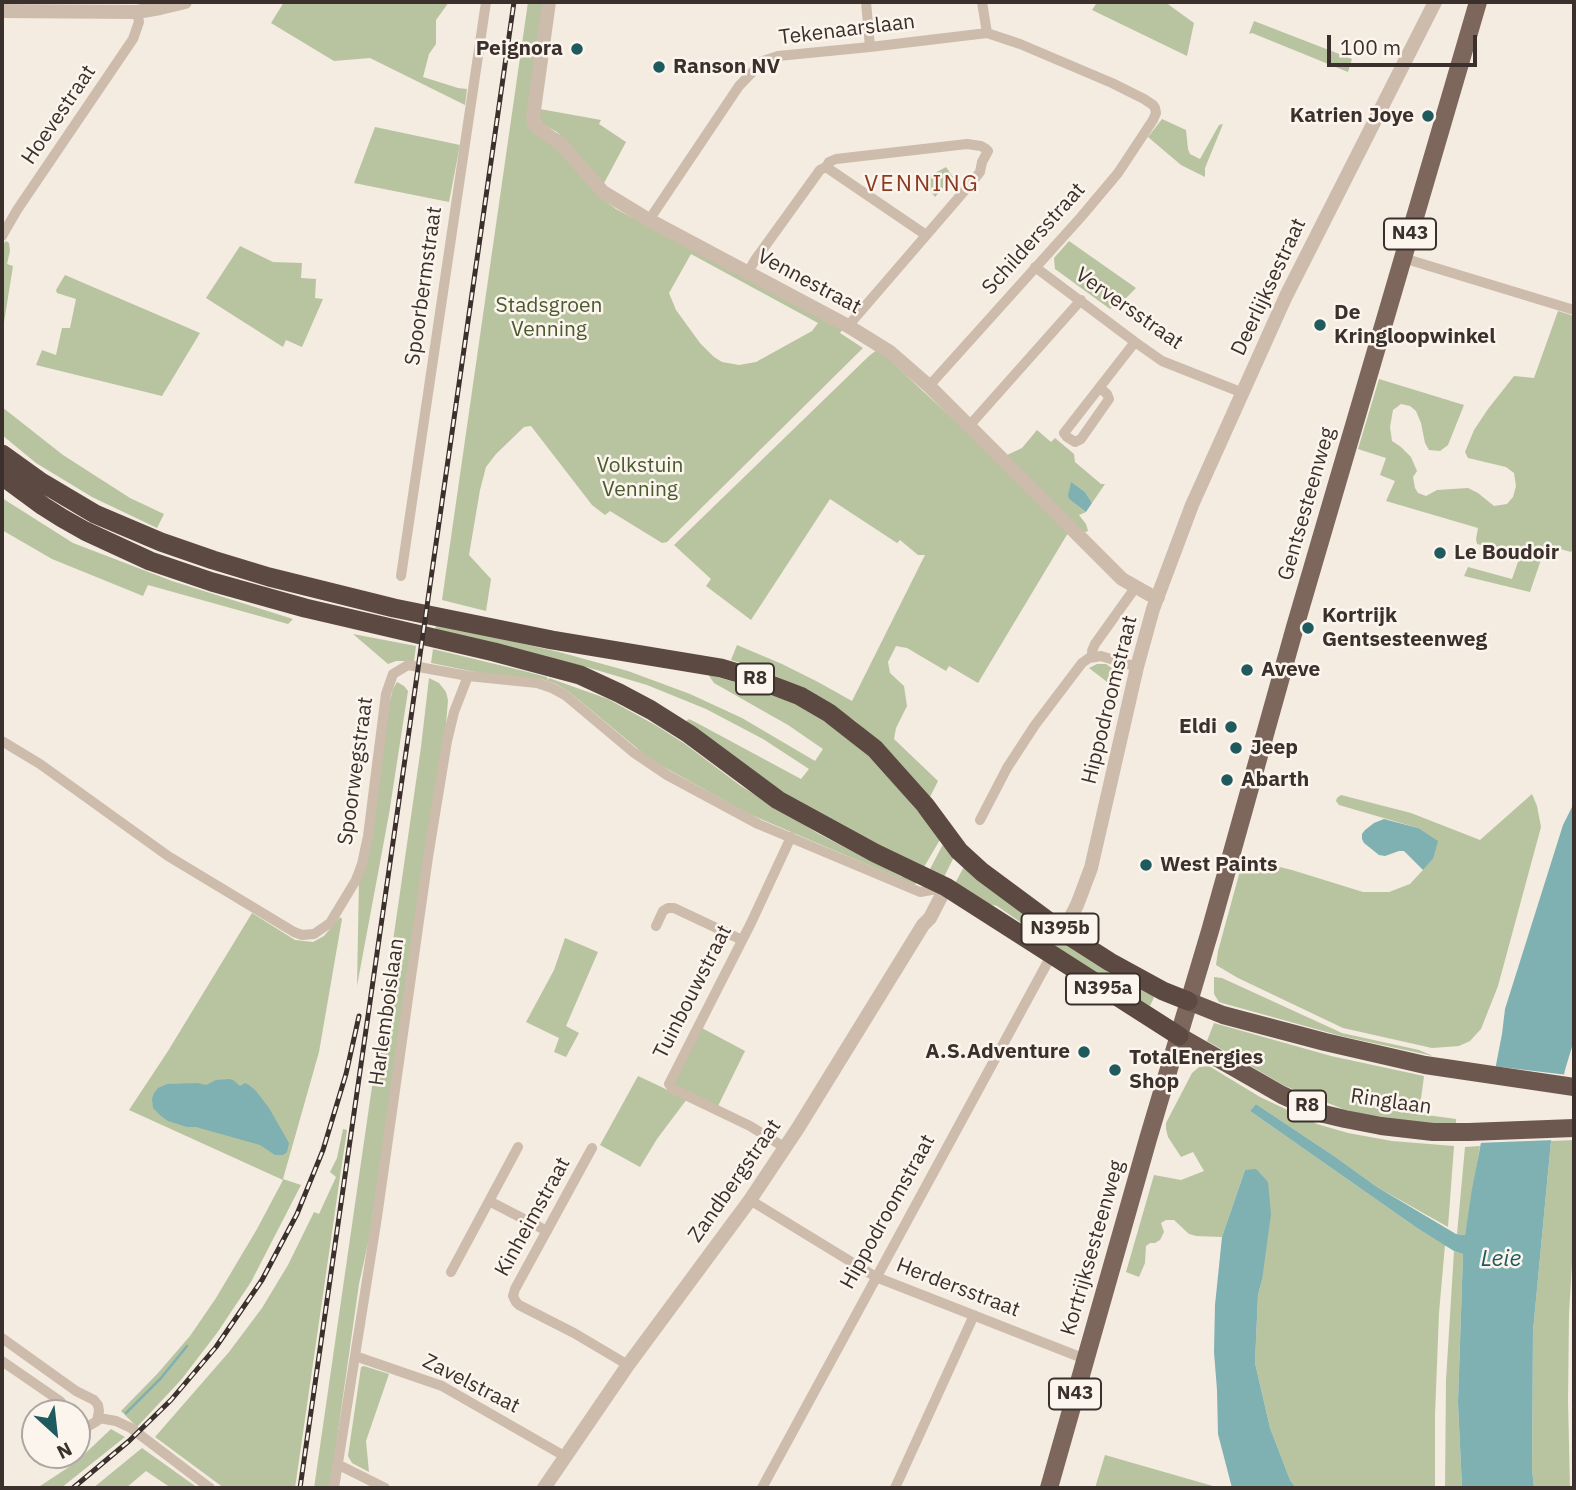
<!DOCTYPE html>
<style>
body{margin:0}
#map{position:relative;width:1576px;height:1490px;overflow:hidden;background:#f4ebe1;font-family:"IBM Plex Sans",sans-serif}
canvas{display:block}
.frame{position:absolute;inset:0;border:4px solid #3b302b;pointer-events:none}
.north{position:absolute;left:21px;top:1399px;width:70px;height:70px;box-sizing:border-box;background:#fbf5ee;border:2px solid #aea6a0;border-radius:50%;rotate:153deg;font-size:19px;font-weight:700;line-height:28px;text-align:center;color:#3b302b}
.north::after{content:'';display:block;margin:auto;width:24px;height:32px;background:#1f5a5e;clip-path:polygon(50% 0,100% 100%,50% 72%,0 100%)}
.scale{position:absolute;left:1327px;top:35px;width:150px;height:32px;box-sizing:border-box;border:4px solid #3b302b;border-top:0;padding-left:9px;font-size:21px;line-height:24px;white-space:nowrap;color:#3b302b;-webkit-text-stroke:5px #fbf5ee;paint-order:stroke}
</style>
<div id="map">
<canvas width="1576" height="1490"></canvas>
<div class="frame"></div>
<div class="north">N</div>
<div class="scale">100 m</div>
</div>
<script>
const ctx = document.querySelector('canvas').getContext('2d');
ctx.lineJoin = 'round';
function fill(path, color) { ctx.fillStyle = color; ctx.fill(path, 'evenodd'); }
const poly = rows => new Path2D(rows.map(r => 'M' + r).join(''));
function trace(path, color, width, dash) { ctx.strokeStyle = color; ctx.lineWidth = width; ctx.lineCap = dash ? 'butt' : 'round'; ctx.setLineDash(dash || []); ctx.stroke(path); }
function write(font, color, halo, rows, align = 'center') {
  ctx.font = font + ' "IBM Plex Sans",sans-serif'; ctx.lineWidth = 5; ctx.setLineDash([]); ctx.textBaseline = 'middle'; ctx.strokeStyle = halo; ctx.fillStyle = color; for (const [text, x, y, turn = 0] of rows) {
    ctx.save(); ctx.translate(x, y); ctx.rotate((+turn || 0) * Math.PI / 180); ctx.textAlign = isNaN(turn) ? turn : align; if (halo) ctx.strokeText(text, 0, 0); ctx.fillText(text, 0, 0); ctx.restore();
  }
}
fill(poly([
 [284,2,449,2,436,20,436,44,429,54,423,77,458,88,467,89,465,105,370,58,334,61,271,23],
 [528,2,545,2,527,120,563,151,604,200,616,209,842,330,840,333,863,348,667,542,662,543,610,511,605,515,592,505,531,426,524,427,496,454,486,467,480,490,469,555,491,579,486,611,442,600],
 [691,254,818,323,812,331,756,362,739,365,722,362,714,357,700,343,676,310,669,293],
 [1094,2,1152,2,1154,4,1156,2,1165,2,1194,23,1187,56,1092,10,1096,4,1093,4],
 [1254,21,1352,59,1348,72,1252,33,1249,34],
 [540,109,601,120,599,124,626,142,603,185,566,141,557,132,544,125,540,120],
 [1162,119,1186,130,1188,149,1190,154,1200,159,1219,125,1223,124,1205,168,1205,177,1181,165,1148,137],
 [375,127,460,145,449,202,354,183],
 [946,167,953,177,935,197,922,180],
 [6,241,9,243,10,251,7,264,13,266,2,335,2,245],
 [1069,241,1136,288,1126,298,1110,309,1055,269,1054,258],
 [240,246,273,262,302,263,301,278,316,279,315,298,323,299,302,347,286,340,283,347,206,298],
 [65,275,200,333,162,396,36,365,42,350,56,355,62,328,70,328,76,299,57,293,56,290],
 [1558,311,1574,316,1574,546,1571,552,1546,545,1530,592,1464,576,1468,567,1512,579,1520,556,1477,544,1476,539,1478,528,1386,501,1395,481,1380,475,1386,458,1358,449,1379,379,1464,405,1448,445,1440,451,1429,450,1425,443,1421,423,1416,411,1410,406,1401,404,1393,410,1390,427,1392,441,1401,447,1411,457,1417,471,1413,477,1415,488,1418,493,1426,496,1437,490,1468,488,1478,493,1494,506,1507,504,1513,497,1516,486,1514,473,1506,467,1468,458,1465,452,1474,430,1488,409,1514,376,1534,378],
 [878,349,956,422,1068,533,978,683,949,666,946,671,907,648,896,646,888,662,890,673,904,686,907,706,896,728,894,739,938,781,930,797,889,751,854,720,793,684,764,671,731,660,737,645,782,664,818,682,852,701,925,555,918,555,900,540,897,543,830,499,751,620,706,586,711,579,674,545,869,356],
 [2,407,63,455,130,498,164,514,157,528,92,497,36,463,2,435],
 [1037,430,1051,442,1055,438,1074,454,1075,462,1101,484,1105,484,1092,503,1085,492,1071,483,1070,500,1086,512,1079,515,1086,524,1088,531,1083,533,1007,455,1022,448],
 [2,498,73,543,172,581,293,619,288,624,148,585,143,596,52,559,2,530],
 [436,624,559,652,628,671,690,694,742,718,815,761,823,749,788,725,714,683,708,674,757,689,796,704,835,728,872,759,941,838,924,867,815,814,777,790,685,722,689,719,697,723,801,779,809,769,763,739,706,709,647,685,583,666,435,631],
 [353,634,416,646,414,661,396,661,388,664],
 [433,649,524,671,547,677,548,680,549,678,608,699,657,726,685,744,741,786,819,834,902,877,907,875,917,881,915,885,749,814,662,766,644,754,568,691,556,684,541,679,485,674,431,663],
 [1097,664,1106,664,1113,669,1119,678,1119,688,1118,685,1111,685,1089,668],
 [429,678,439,683,446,692,448,700,446,725,369,1239,359,1284,330,1488,314,1488,421,747],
 [397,682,404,686,408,691,389,814,357,986,359,879,388,708,393,689],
 [1532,794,1537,806,1541,827,1498,986,1481,1029,1470,1041,1459,1046,1432,1048,1343,1028,1238,978,1216,965,1218,951,1243,860,1259,862,1292,870,1363,892,1389,892,1410,884,1433,859,1418,828,1339,805,1336,801,1337,798,1341,795,1411,813,1480,840],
 [945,844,955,855,943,879,929,871,942,846],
 [965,865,1155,995,1150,1006,1097,975,997,906,981,902,954,885],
 [252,913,295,940,313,942,324,936,340,917,342,919,319,1052,283,1179,301,1185,251,1282,217,1333,181,1380,137,1427,121,1411,158,1373,190,1336,216,1298,257,1229,283,1180,129,1110,168,1051],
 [565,938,598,952,566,1026,579,1033,566,1057,554,1052,559,1038,526,1022,554,970],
 [1214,977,1222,978,1342,1033,1419,1050,1433,1056,1341,1036,1222,1003,1219,1002,1214,994],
 [1214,1023,1331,1056,1424,1076,1419,1114,1456,1119,1456,1124,1405,1122,1373,1117,1343,1109,1285,1086,1207,1041],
 [700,1027,745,1051,717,1108,673,1086],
 [1209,1066,1260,1097,1317,1124,1348,1133,1392,1141,1454,1146,1448,1227,1377,1187,1334,1156,1256,1104,1250,1111,1417,1228,1445,1245,1439,1313,1435,1415,1435,1488,1296,1488,1290,1480,1270,1428,1255,1363,1258,1295,1262,1280,1245,1170,1222,1237,1196,1236,1189,1234,1174,1220,1166,1220,1161,1223,1164,1232,1160,1240,1155,1243,1150,1243,1146,1246,1145,1263,1139,1277,1126,1272,1154,1175,1181,1180,1204,1171,1193,1152,1181,1157,1168,1137,1166,1129,1166,1123,1192,1073,1199,1067],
 [638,1076,687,1099,657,1139,640,1167,600,1145],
 [343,1129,347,1130,340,1177,295,1488,224,1488,155,1437,229,1352,262,1308,288,1265,314,1212,319,1214,336,1177,330,1172,337,1158],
 [1574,1140,1574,1230,1569,1314,1568,1400,1570,1488,1534,1488,1532,1469,1533,1331,1551,1141],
 [1480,1146,1465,1235,1457,1234,1465,1147],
 [1454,1251,1463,1254,1458,1403,1462,1488,1445,1488,1446,1380],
 [364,1366,389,1374,366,1441,369,1472,352,1463,348,1456,361,1367],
 [111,1429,125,1437,61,1488,37,1488,75,1463],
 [142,1448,198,1488,171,1488,146,1471,126,1488,93,1488],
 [1105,1455,1220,1488,1095,1488]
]), '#b8c4a0');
fill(poly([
 [1071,482,1085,492,1092,503,1086,512,1070,500,1068,496],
 [1574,803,1574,1040,1565,1070,1551,1141,1533,1331,1532,1469,1534,1488,1462,1488,1458,1403,1463,1254,1454,1251,1417,1228,1250,1111,1256,1104,1334,1156,1377,1187,1456,1234,1465,1235,1472,1189,1502,1034,1505,1009,1563,825],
 [1384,819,1418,828,1438,841,1433,859,1423,870,1404,851,1399,851,1385,856,1379,855,1364,843,1362,839,1362,834,1365,830,1374,823],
 [229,1079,233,1080,240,1086,245,1083,249,1085,256,1091,269,1108,289,1143,287,1152,283,1155,275,1155,260,1145,196,1127,187,1127,168,1121,161,1116,153,1108,152,1099,154,1093,158,1088,167,1084,198,1083,206,1085,216,1080],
 [1256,1169,1268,1182,1271,1214,1262,1280,1258,1295,1255,1363,1270,1428,1290,1480,1296,1488,1232,1488,1218,1434,1217,1390,1214,1352,1215,1305,1222,1237,1245,1170]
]), '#7fb0b2');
fill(poly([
 [1492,1066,1568,1075,1555,1140,1477,1143]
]), '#f4ebe1');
trace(poly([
 [126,1413,161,1378,187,1346]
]), '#7fb0b2', 2.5);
trace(poly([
 [866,2,870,47],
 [982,2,987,33],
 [826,167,926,235],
 [649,220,739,86,763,61,778,56,870,47,987,33,1020,44,1112,83,1144,99,1153,105,1155,108,1156,113,1153,120,1118,173,1081,217,929,386],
 [2,236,17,210,133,39,139,22,137,12],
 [1403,258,1574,310],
 [1035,267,1135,342,1162,361,1243,393],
 [748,272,755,260,820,170,826,167,829,162,836,159,967,144,981,146,986,149,988,151,982,162,980,172,973,181,848,326],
 [1100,388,1107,394,1109,399,1081,439,1075,442,1067,437,1064,433,1135,342],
 [969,426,1081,300],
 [401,576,486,2],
 [1093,657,1092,651,1095,644,1135,588],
 [2,741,40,764,168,856,294,932,302,935,314,934,330,923,356,880,362,864,368,836,386,694,393,674,408,665,468,676,537,683,552,688,565,695,633,752,667,775,758,824,920,892,943,888],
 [980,820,1007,768,1020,748,1035,725,1082,663,1089,658,1101,656,1137,667],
 [656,926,663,911,668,908,674,908,742,940],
 [784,1147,750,1126,673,1089,669,1084,751,923,791,837],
 [592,1148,515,1289,513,1296,516,1302,519,1305,574,1333,628,1365],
 [750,1200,876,1277,1085,1359],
 [489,1201,547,1231],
 [451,1272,518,1147],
 [2,1338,76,1391,94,1400,98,1405,99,1411,97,1421,87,1427,77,1426],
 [355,1356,442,1386,566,1457],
 [2,1361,60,1401,70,1413],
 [99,1418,116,1421,131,1428,210,1488],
 [337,1466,343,1467,385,1488],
 [334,1488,377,1217,428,857,447,741,454,712,468,676],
 [762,1488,1051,956],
 [895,1488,974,1315]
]), '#cdbbac', 10);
trace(poly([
 [549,2,533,117,534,124,543,132,561,144,603,192,649,220,848,326,890,352,929,386,1122,579,1152,596,1158,597],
 [2,11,137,12,160,8,185,2],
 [1063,932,1077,905,1091,868,1137,667,1153,609,1192,505,1286,296,1435,2],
 [544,1488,628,1365,750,1200,798,1128,923,925,930,918,946,887]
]), '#cdbbac', 14);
trace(poly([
 [1049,1488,1148,1139,1210,931,1295,627,1478,2]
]), '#7d675c', 18);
trace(poly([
 [1188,1001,1223,1015,1325,1042,1425,1065,1574,1087],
 [1179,1036,1282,1095,1324,1114,1345,1119,1381,1126,1433,1132,1469,1132,1574,1128]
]), '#6c584f', 18);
trace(poly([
 [2,454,41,482,95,514,161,542,213,560,269,577,394,608,552,640,721,668,748,676,800,696,829,713,875,749,925,805,959,851,982,872,1063,932,1110,962,1163,991,1188,1001],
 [2,476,43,506,62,518,85,531,150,561,212,582,305,608,494,652,580,675,619,693,651,710,689,734,778,800,875,853,946,887,1179,1036]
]), '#5c4a42', 19);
const rail = poly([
 [73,1488,129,1441,171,1400,216,1347,262,1280,297,1214,323,1150,346,1074,359,1016],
 [300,1488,514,2]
]);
trace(rail, '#3b302b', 5);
trace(rail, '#fbf5ee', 2.5, [8]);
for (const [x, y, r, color] of [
 [577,49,7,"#1f5a5e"],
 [659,67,7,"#1f5a5e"],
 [1428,116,7,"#1f5a5e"],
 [1320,325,7,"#1f5a5e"],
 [1440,553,7,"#1f5a5e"],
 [1308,628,7,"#1f5a5e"],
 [1247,670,7,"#1f5a5e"],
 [1231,727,7,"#1f5a5e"],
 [1236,748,7,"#1f5a5e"],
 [1227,780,7,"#1f5a5e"],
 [1146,865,7,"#1f5a5e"],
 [1084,1052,7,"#1f5a5e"],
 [1115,1070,7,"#1f5a5e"]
]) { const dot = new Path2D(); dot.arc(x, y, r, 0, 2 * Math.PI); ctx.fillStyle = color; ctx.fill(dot); trace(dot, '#fbf5ee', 2.5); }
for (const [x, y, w] of [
 [1410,234,52],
 [755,679,38],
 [1060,929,77],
 [1103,989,74],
 [1307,1106,38],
 [1075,1394,52]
]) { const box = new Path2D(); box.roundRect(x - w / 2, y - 15.5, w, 31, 5); ctx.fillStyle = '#fbf5ee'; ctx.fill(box); trace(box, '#3b302b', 2); }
write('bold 19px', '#3b302b', null, [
 ["N43",1410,234],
 ["R8",755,679],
 ["N395b",1060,929],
 ["N395a",1103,989],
 ["R8",1307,1106],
 ["N43",1075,1394]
]);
write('21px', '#3b302b', '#fbf5ee', [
 ["Tekenaarslaan",847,30,-7],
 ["Hoevestraat",59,115,-56],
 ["Schildersstraat",1034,239,-48],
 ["Vennestraat",809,282,28],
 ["Spoorbermstraat",424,286,-82],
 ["Deerlijksestraat",1269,287,-65],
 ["Verversstraat",1129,309,35],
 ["Gentsesteenweg",1307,504,-74],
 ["Hippodroomstraat",1110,700,-76],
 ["Spoorwegstraat",356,771,-82],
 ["Tuinbouwstraat",693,992,-63],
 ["Harlemboislaan",387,1012,-82],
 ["Ringlaan",1391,1102,8],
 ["Zandbergstraat",735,1181,-55],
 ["Hippodroomstraat",888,1212,-61],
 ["Kinheimstraat",533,1217,-61],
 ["Kortrijksesteenweg",1093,1248,-74],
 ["Herdersstraat",958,1288,21],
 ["Zavelstraat",471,1384,27]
]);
write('bold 21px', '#3b302b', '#fbf5ee', [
 ["Peignora",563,49,"right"],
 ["Ranson NV",673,67],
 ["Katrien Joye",1414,116,"right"],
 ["De",1334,313],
 ["Kringloopwinkel",1334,337],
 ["Le Boudoir",1454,553],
 ["Kortrijk",1322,616],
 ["Gentsesteenweg",1322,640],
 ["Aveve",1261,670],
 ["Eldi",1217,727,"right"],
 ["Jeep",1250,748],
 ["Abarth",1241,780],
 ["West Paints",1160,865],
 ["A.S.Adventure",1070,1052,"right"],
 ["TotalEnergies",1129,1058],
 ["Shop",1129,1082]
], 'left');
write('21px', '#4a5a2e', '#fbf5ee', [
 ["Stadsgroen",549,306],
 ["Venning",549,330],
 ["Volkstuin",640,466],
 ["Venning",640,490]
]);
ctx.letterSpacing = '2px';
write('23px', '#8c3b22', '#fbf5ee', [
 ["VENNING",922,184]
]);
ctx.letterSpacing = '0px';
write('italic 23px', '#1f5a5e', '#fbf5ee', [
 ["Leie",1501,1259]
]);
</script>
